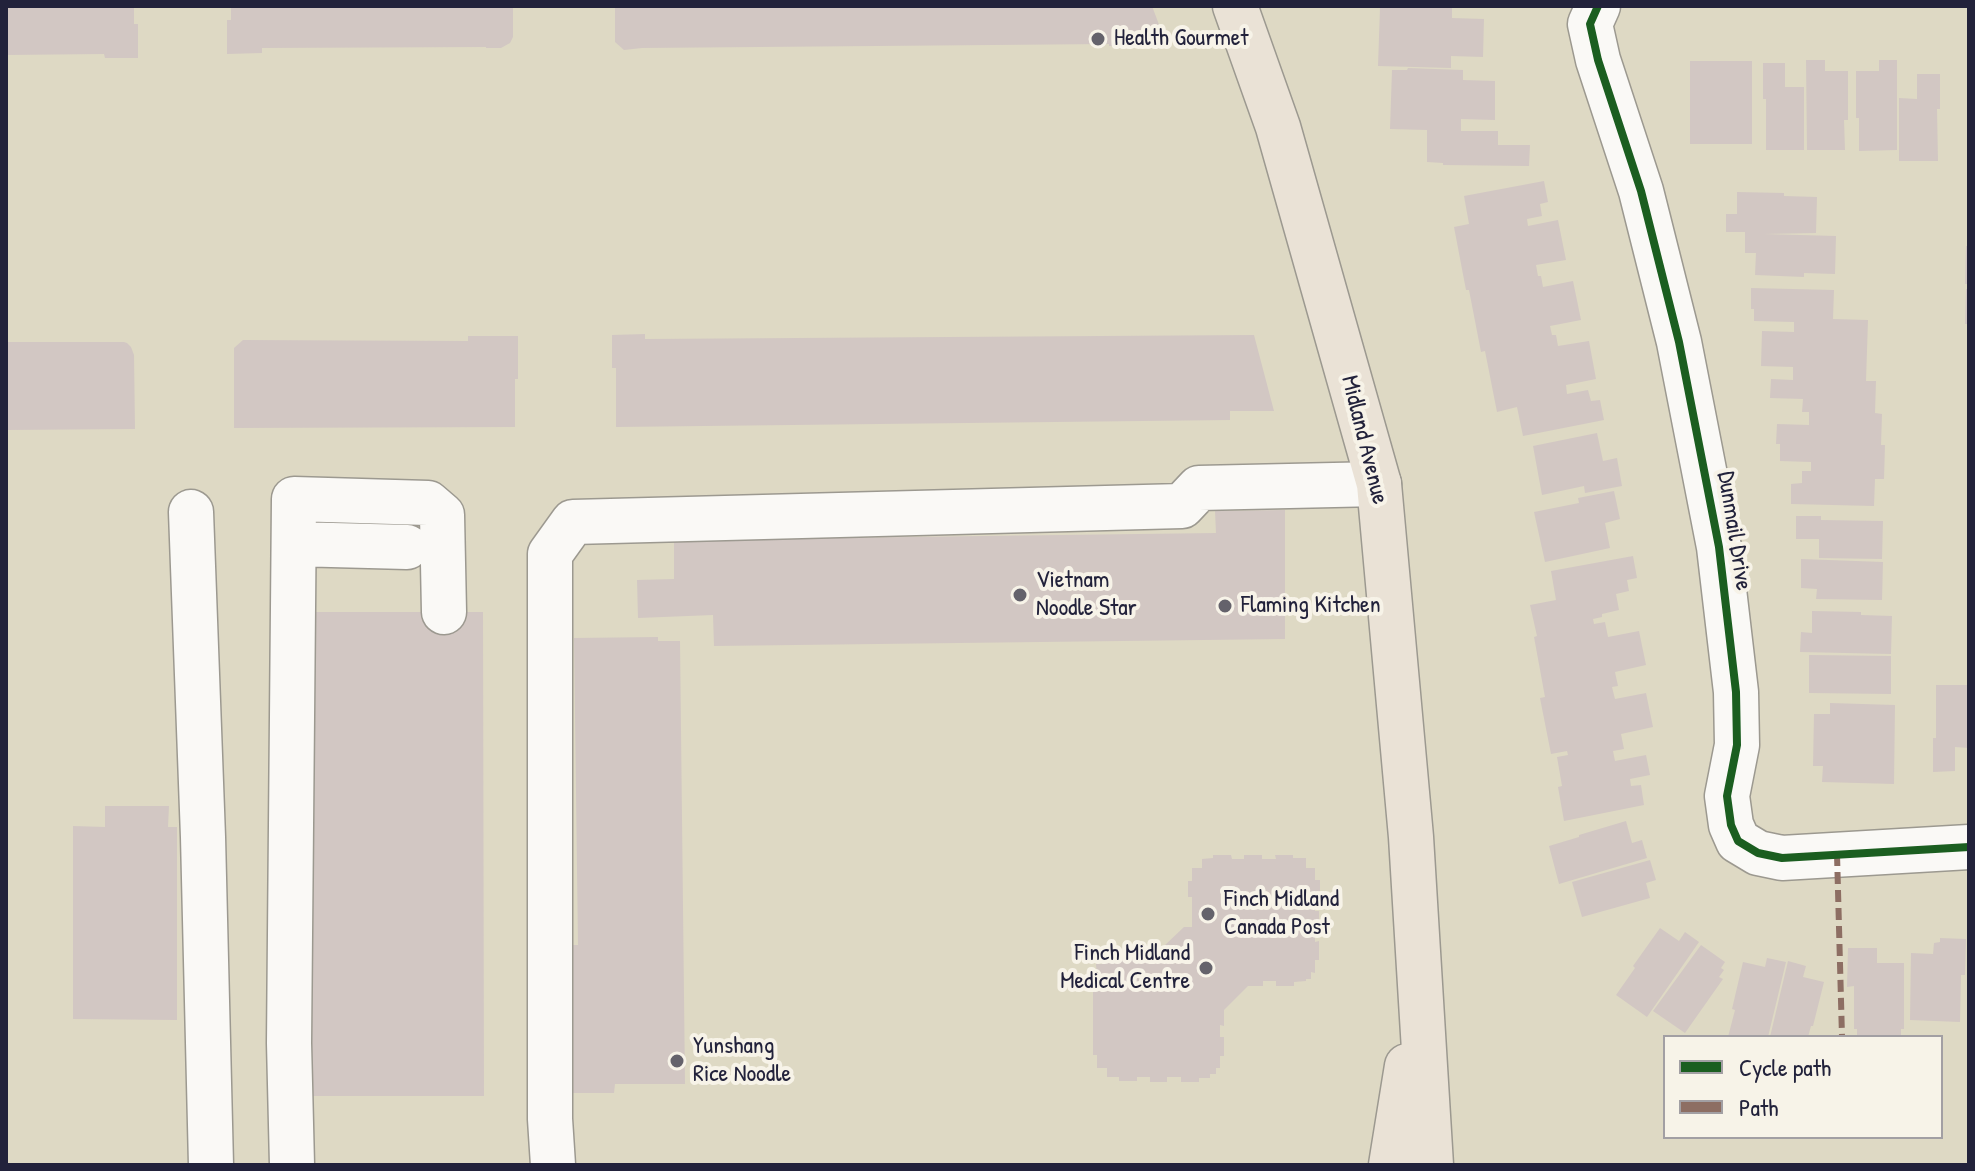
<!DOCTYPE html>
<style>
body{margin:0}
#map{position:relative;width:1975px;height:1171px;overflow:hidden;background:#ded9c4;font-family:"Patrick Hand",sans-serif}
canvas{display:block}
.frame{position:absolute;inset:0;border:8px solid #22223b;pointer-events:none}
.legend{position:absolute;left:1663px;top:1035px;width:280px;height:104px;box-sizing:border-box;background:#f7f3e8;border:2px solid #a29fa3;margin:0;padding:10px 14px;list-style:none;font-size:24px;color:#22223b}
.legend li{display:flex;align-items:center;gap:16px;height:40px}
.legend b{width:40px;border:2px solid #a29fa3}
</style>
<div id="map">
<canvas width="1975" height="1171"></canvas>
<div class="frame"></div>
<ul class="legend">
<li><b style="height:10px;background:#1b5e20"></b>Cycle path</li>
<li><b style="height:10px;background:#8d6e63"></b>Path</li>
</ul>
</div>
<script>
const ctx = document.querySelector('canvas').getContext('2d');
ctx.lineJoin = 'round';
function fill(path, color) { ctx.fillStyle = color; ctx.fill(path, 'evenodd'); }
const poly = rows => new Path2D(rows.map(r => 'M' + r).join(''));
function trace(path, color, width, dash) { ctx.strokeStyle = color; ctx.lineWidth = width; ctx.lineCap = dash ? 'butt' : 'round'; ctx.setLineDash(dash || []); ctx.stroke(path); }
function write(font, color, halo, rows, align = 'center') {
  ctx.font = font + ' "Patrick Hand",sans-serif'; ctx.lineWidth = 8; ctx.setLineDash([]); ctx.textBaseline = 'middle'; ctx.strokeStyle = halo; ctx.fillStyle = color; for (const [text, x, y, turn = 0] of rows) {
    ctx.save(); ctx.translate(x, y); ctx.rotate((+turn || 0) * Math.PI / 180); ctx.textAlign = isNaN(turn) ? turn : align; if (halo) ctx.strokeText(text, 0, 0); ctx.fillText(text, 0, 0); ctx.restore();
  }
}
fill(poly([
 [6,6,134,6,134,24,138,24,138,58,105,58,104,54,6,55],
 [231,6,513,6,513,37,510,43,501,48,486,48,486,47,262,48,262,53,227,54,227,20,231,20],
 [615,6,1152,6,1167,46,1109,46,1109,44,642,48,624,50,615,42],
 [1395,6,1452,7,1452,18,1484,19,1483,57,1451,56,1451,68,1378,66,1380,8,1395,8],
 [1806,60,1825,60,1825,71,1848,71,1848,120,1844,120,1845,150,1807,150],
 [1879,60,1897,60,1897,150,1859,151,1859,118,1856,118,1856,71,1879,71],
 [1690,61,1752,61,1752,144,1690,144],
 [1763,63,1785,63,1785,87,1804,87,1804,150,1766,150,1766,99,1763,99],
 [1408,68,1463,70,1463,80,1495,81,1495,120,1461,119,1461,131,1498,131,1498,145,1530,145,1529,166,1443,165,1443,163,1427,162,1427,130,1390,129,1392,70,1407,70],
 [1917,74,1940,74,1940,109,1937,109,1938,161,1899,161,1899,98,1917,99],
 [1544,181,1548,202,1540,204,1542,216,1527,219,1528,226,1558,220,1566,260,1536,265,1538,276,1541,276,1543,287,1573,281,1581,320,1550,326,1552,335,1556,335,1558,346,1589,341,1596,379,1566,385,1567,394,1588,390,1591,401,1600,400,1604,420,1523,436,1517,407,1497,412,1485,351,1481,352,1469,290,1466,290,1454,227,1469,224,1464,196],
 [1737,192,1784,193,1784,196,1817,197,1816,233,1764,234,1836,236,1835,274,1804,273,1804,277,1755,275,1756,253,1745,253,1745,232,1726,232,1726,214,1737,214],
 [1966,246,1969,246,1969,284,1965,284],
 [1751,288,1834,290,1833,319,1868,320,1866,381,1876,381,1875,413,1882,414,1881,445,1885,445,1884,479,1875,479,1874,506,1791,504,1791,484,1802,483,1802,471,1811,471,1811,462,1780,461,1780,444,1776,444,1777,424,1809,425,1809,412,1802,412,1803,399,1770,398,1771,379,1793,380,1793,367,1761,366,1762,331,1794,332,1794,322,1754,321,1754,309,1751,309],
 [1966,289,1969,289,1969,324,1965,324],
 [645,334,645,339,1254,335,1274,411,1230,411,1230,420,616,427,616,368,612,368,612,335],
 [468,336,518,336,518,379,515,379,515,427,234,428,234,348,243,340,468,341],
 [6,342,124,342,127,343,131,347,134,355,135,429,6,430],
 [1597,433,1603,461,1617,458,1622,486,1585,493,1584,486,1542,495,1533,446],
 [1614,491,1620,519,1605,523,1610,548,1545,562,1534,512,1579,503,1578,498],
 [1285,510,1285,639,714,646,713,615,638,618,637,580,674,579,674,540,1216,533,1215,511],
 [1796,516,1821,516,1821,520,1883,521,1882,559,1819,558,1819,539,1796,539],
 [1633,556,1637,578,1627,580,1629,591,1616,594,1619,610,1602,614,1602,617,1593,619,1594,624,1605,622,1608,637,1639,631,1646,665,1615,672,1618,686,1612,687,1615,699,1646,693,1653,727,1621,734,1624,749,1613,751,1615,761,1646,755,1650,775,1630,779,1631,786,1641,785,1644,805,1564,821,1558,787,1562,786,1557,757,1568,755,1567,751,1551,754,1540,698,1545,697,1534,637,1537,636,1530,605,1556,600,1551,571],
 [1801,559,1883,562,1882,600,1816,599,1817,589,1801,588],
 [1812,611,1861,612,1861,615,1892,616,1891,654,1800,652,1801,632,1812,633],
 [305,612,483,612,484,1096,306,1096],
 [658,637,658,641,680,641,685,1084,615,1084,614,1093,562,1093,560,945,578,945,574,638],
 [1809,655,1891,656,1891,694,1809,693],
 [1936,685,1969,685,1969,748,1955,747,1955,771,1933,772,1933,738,1936,738],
 [1830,703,1895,705,1894,784,1822,782,1823,766,1813,766,1814,714,1830,714],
 [105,806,169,806,168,827,177,827,177,1020,73,1019,73,826,105,827],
 [1626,821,1632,843,1642,840,1647,858,1559,884,1549,846,1579,837,1579,835],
 [1213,855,1231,855,1232,859,1244,859,1244,855,1262,855,1262,859,1276,859,1275,855,1293,855,1293,858,1306,858,1306,868,1315,868,1315,880,1320,880,1320,898,1315,899,1315,911,1319,911,1319,930,1315,929,1315,942,1319,941,1319,960,1315,960,1315,973,1311,972,1311,979,1306,979,1306,981,1294,982,1294,986,1276,986,1276,981,1263,981,1263,986,1248,986,1224,1010,1224,1026,1220,1025,1220,1037,1224,1037,1224,1056,1220,1056,1220,1068,1216,1068,1216,1074,1210,1074,1210,1078,1199,1078,1199,1082,1181,1082,1181,1077,1167,1077,1167,1082,1150,1082,1150,1077,1137,1077,1137,1081,1119,1081,1119,1077,1107,1077,1107,1068,1097,1068,1097,1055,1093,1055,1093,976,1097,976,1096,964,1105,964,1106,955,1118,955,1118,951,1137,951,1137,955,1158,955,1165,947,1164,946,1184,927,1192,927,1192,897,1188,897,1188,881,1192,881,1192,868,1202,868,1202,859,1213,858],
 [1650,860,1656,880,1646,883,1650,898,1582,917,1572,882],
 [1660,928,1679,941,1685,932,1699,942,1647,1017,1616,995,1635,968,1633,966],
 [1940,938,1966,939,1965,975,1961,975,1960,1022,1910,1020,1911,953,1933,954,1934,943,1940,942],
 [1701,945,1725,962,1721,968,1724,970,1719,977,1723,979,1685,1033,1653,1011],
 [1848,948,1877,948,1877,963,1904,963,1904,1029,1901,1029,1901,1037,1857,1037,1857,1029,1854,1029,1854,986,1847,987],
 [1767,958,1786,962,1768,1037,1728,1037,1735,1010,1732,1009,1743,962,1765,967],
 [1788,961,1806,966,1803,977,1824,982,1813,1026,1811,1026,1808,1037,1770,1037]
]), '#d2c7c3');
const minor = poly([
 [1598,6,1590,24,1598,60,1641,191,1679,342,1719,547,1736,692,1737,745,1727,796,1731,825,1738,841,1758,853,1782,858,1969,847],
 [191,512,203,837,211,1165],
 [294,544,407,547],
 [292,1165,289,1043,294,499,428,503,442,515,444,612],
 [553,1165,550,1119,550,554,573,522,1182,506,1199,488,1379,484]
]);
const major = poly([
 [1235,6,1278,127,1379,484,1411,837,1431,1165],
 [1391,1165,1407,1066]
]);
trace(minor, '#9c9990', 47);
trace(major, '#9c9990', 47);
trace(minor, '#faf9f6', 44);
trace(major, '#eae2d6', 44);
trace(poly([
 [1837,854,1842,1037]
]), '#8d6e63', 6, [12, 6]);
trace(poly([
 [1598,6,1590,24,1598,60,1641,191,1679,342,1719,547,1736,692,1737,745,1727,796,1731,825,1738,841,1758,853,1782,858,1969,847]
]), '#1b5e20', 8);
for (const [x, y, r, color] of [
 [1098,39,8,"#64626b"],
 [1020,595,8,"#64626b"],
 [1225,606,8,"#64626b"],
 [1208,914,8,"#64626b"],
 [1206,968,8,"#64626b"],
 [677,1061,8,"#64626b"]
]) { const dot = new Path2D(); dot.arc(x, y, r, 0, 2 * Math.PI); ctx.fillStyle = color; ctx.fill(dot); trace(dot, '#f7f3e8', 3); }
write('24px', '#22223b', '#f7f3e8', [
 ["Health Gourmet",1114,39],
 ["Vietnam",1036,581],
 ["Noodle Star",1036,609],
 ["Flaming Kitchen",1241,606],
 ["Finch Midland",1224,900],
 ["Canada Post",1224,928],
 ["Finch Midland",1190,954,"right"],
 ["Medical Centre",1190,982,"right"],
 ["Yunshang",693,1047],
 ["Rice Noodle",693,1075]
], 'left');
write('24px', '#22223b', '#f7f3e8', [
 ["Midland Avenue",1364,440,76],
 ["Dunmail Drive",1734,531,81]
]);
</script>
